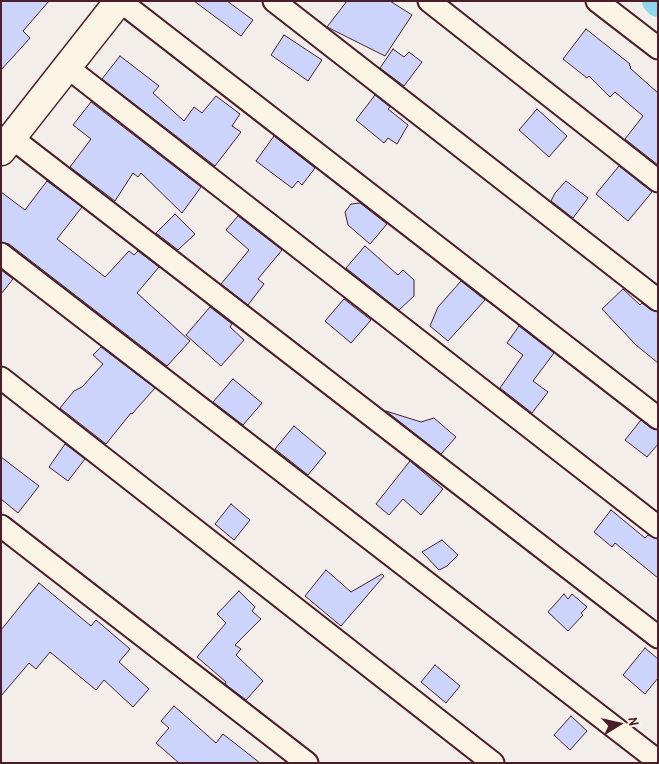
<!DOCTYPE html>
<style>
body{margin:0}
#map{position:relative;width:659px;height:764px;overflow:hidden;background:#f3eeea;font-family:"Patrick Hand",sans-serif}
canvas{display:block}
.frame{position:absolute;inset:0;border:2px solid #4a1f2b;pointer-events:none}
.north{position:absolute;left:594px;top:699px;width:50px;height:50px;-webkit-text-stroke:4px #fcf5e5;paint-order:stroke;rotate:80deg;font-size:14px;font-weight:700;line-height:20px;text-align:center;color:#4a1f2b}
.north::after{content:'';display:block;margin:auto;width:18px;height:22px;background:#4a1f2b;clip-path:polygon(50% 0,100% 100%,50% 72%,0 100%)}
</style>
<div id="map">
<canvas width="659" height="764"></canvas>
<div class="frame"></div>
<div class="north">N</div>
</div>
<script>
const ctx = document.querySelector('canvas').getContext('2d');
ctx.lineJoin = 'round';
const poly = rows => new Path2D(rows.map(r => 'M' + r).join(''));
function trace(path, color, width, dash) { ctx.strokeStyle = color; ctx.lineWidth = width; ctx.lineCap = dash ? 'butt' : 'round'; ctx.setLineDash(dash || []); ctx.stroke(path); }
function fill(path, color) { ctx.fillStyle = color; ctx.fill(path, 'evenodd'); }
trace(poly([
 [655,1,658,4]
]), '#8ed7ef', 26);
const building = poly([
 [1,1,49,1,23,31,30,38,1,70,1,1],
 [194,1,227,1,253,20,241,36,194,1],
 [347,1,390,1,412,15,385,56,327,27,347,1],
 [586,29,630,64,629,65,631,67,630,68,658,93,658,165,625,139,643,116,615,92,610,97,589,76,587,78,563,59,586,29],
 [284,35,322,60,308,81,271,55,284,35],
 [393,49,404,57,409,52,422,62,404,86,380,68,393,49],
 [120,56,159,86,153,93,184,121,194,107,202,113,216,96,240,114,232,126,241,132,215,166,102,79,120,56],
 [375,95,390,107,388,109,408,125,397,144,388,138,384,143,356,120,375,95],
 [91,102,201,187,182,213,141,173,138,177,133,173,115,201,70,167,91,139,73,125,91,102],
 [537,109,567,136,549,157,519,130,537,109],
 [274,136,315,168,302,185,298,181,292,188,256,161,274,136],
 [619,166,652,192,628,221,596,194,619,166],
 [47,181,82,207,57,239,105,277,129,251,134,255,138,251,159,267,137,293,190,341,167,366,9,244,1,242,1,192,25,210,47,181],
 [566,181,588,198,573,218,551,201,555,193,566,181],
 [360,203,387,224,370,244,348,225,345,212,351,204,360,203],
 [175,214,195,234,178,250,156,233,175,214],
 [238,216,282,250,258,279,264,284,248,305,221,284,249,250,226,230,238,216],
 [365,246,398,275,403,270,414,280,414,296,399,310,346,268,365,246],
 [1,270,13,279,1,294,1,270],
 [461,281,485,300,448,341,430,326,438,307,461,281],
 [623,289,640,305,642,303,651,310,658,312,658,363,636,345,602,309,623,289],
 [344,299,371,320,351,343,325,321,344,299],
 [210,307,232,324,230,327,244,340,221,366,186,335,210,307],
 [519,326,554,353,533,381,548,392,532,413,500,388,523,355,507,343,519,326],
 [101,347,155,388,132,414,131,413,106,444,60,408,74,391,82,387,103,364,93,355,101,347],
 [233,379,262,403,243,425,213,402,233,379],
 [386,411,421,422,434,418,456,437,441,454,386,411],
 [641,420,651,428,658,430,658,444,647,457,625,440,641,420],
 [294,426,326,453,308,475,275,449,294,426],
 [65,444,85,459,68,481,49,467,65,444],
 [1,457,39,486,18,513,1,499,1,457],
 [410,461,443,489,421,515,403,499,389,515,376,504,410,461],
 [231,504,250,520,234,540,215,524,231,504],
 [611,510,645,538,648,535,658,539,658,578,615,543,612,547,594,532,611,510],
 [442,540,458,555,447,566,439,570,422,552,442,540],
 [326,570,351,592,382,574,384,576,341,626,305,596,326,570],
 [39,583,91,626,96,620,130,649,119,662,149,689,133,707,104,680,96,690,50,652,36,669,29,663,1,696,1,630,39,583],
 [239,591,255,607,252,611,261,619,235,645,241,649,236,655,263,681,246,700,225,684,226,682,197,657,226,623,217,614,239,591],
 [564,594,568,599,572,594,587,607,581,613,583,615,568,631,548,612,564,594],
 [645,648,658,659,658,678,645,694,623,675,645,648],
 [435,665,460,686,446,703,421,682,435,665],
 [174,706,216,743,223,734,260,763,179,763,156,743,169,728,161,721,174,706],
 [571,716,587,731,570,750,554,735,571,716]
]);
fill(building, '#cdd4fc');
trace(building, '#4a1f2b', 1);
const street = poly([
 [120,1,658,418],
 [274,1,658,300],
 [429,1,658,181],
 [597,1,658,48],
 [67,67,658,527],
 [12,138,658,637],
 [1,254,658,761],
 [1,378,493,763],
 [1,526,307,763]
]);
const primary = poly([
 [1,151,119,1]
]);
trace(street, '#4a1f2b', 25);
trace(primary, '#4a1f2b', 31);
trace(street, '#fcf5e5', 21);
trace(primary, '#fcf5e5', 28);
</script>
